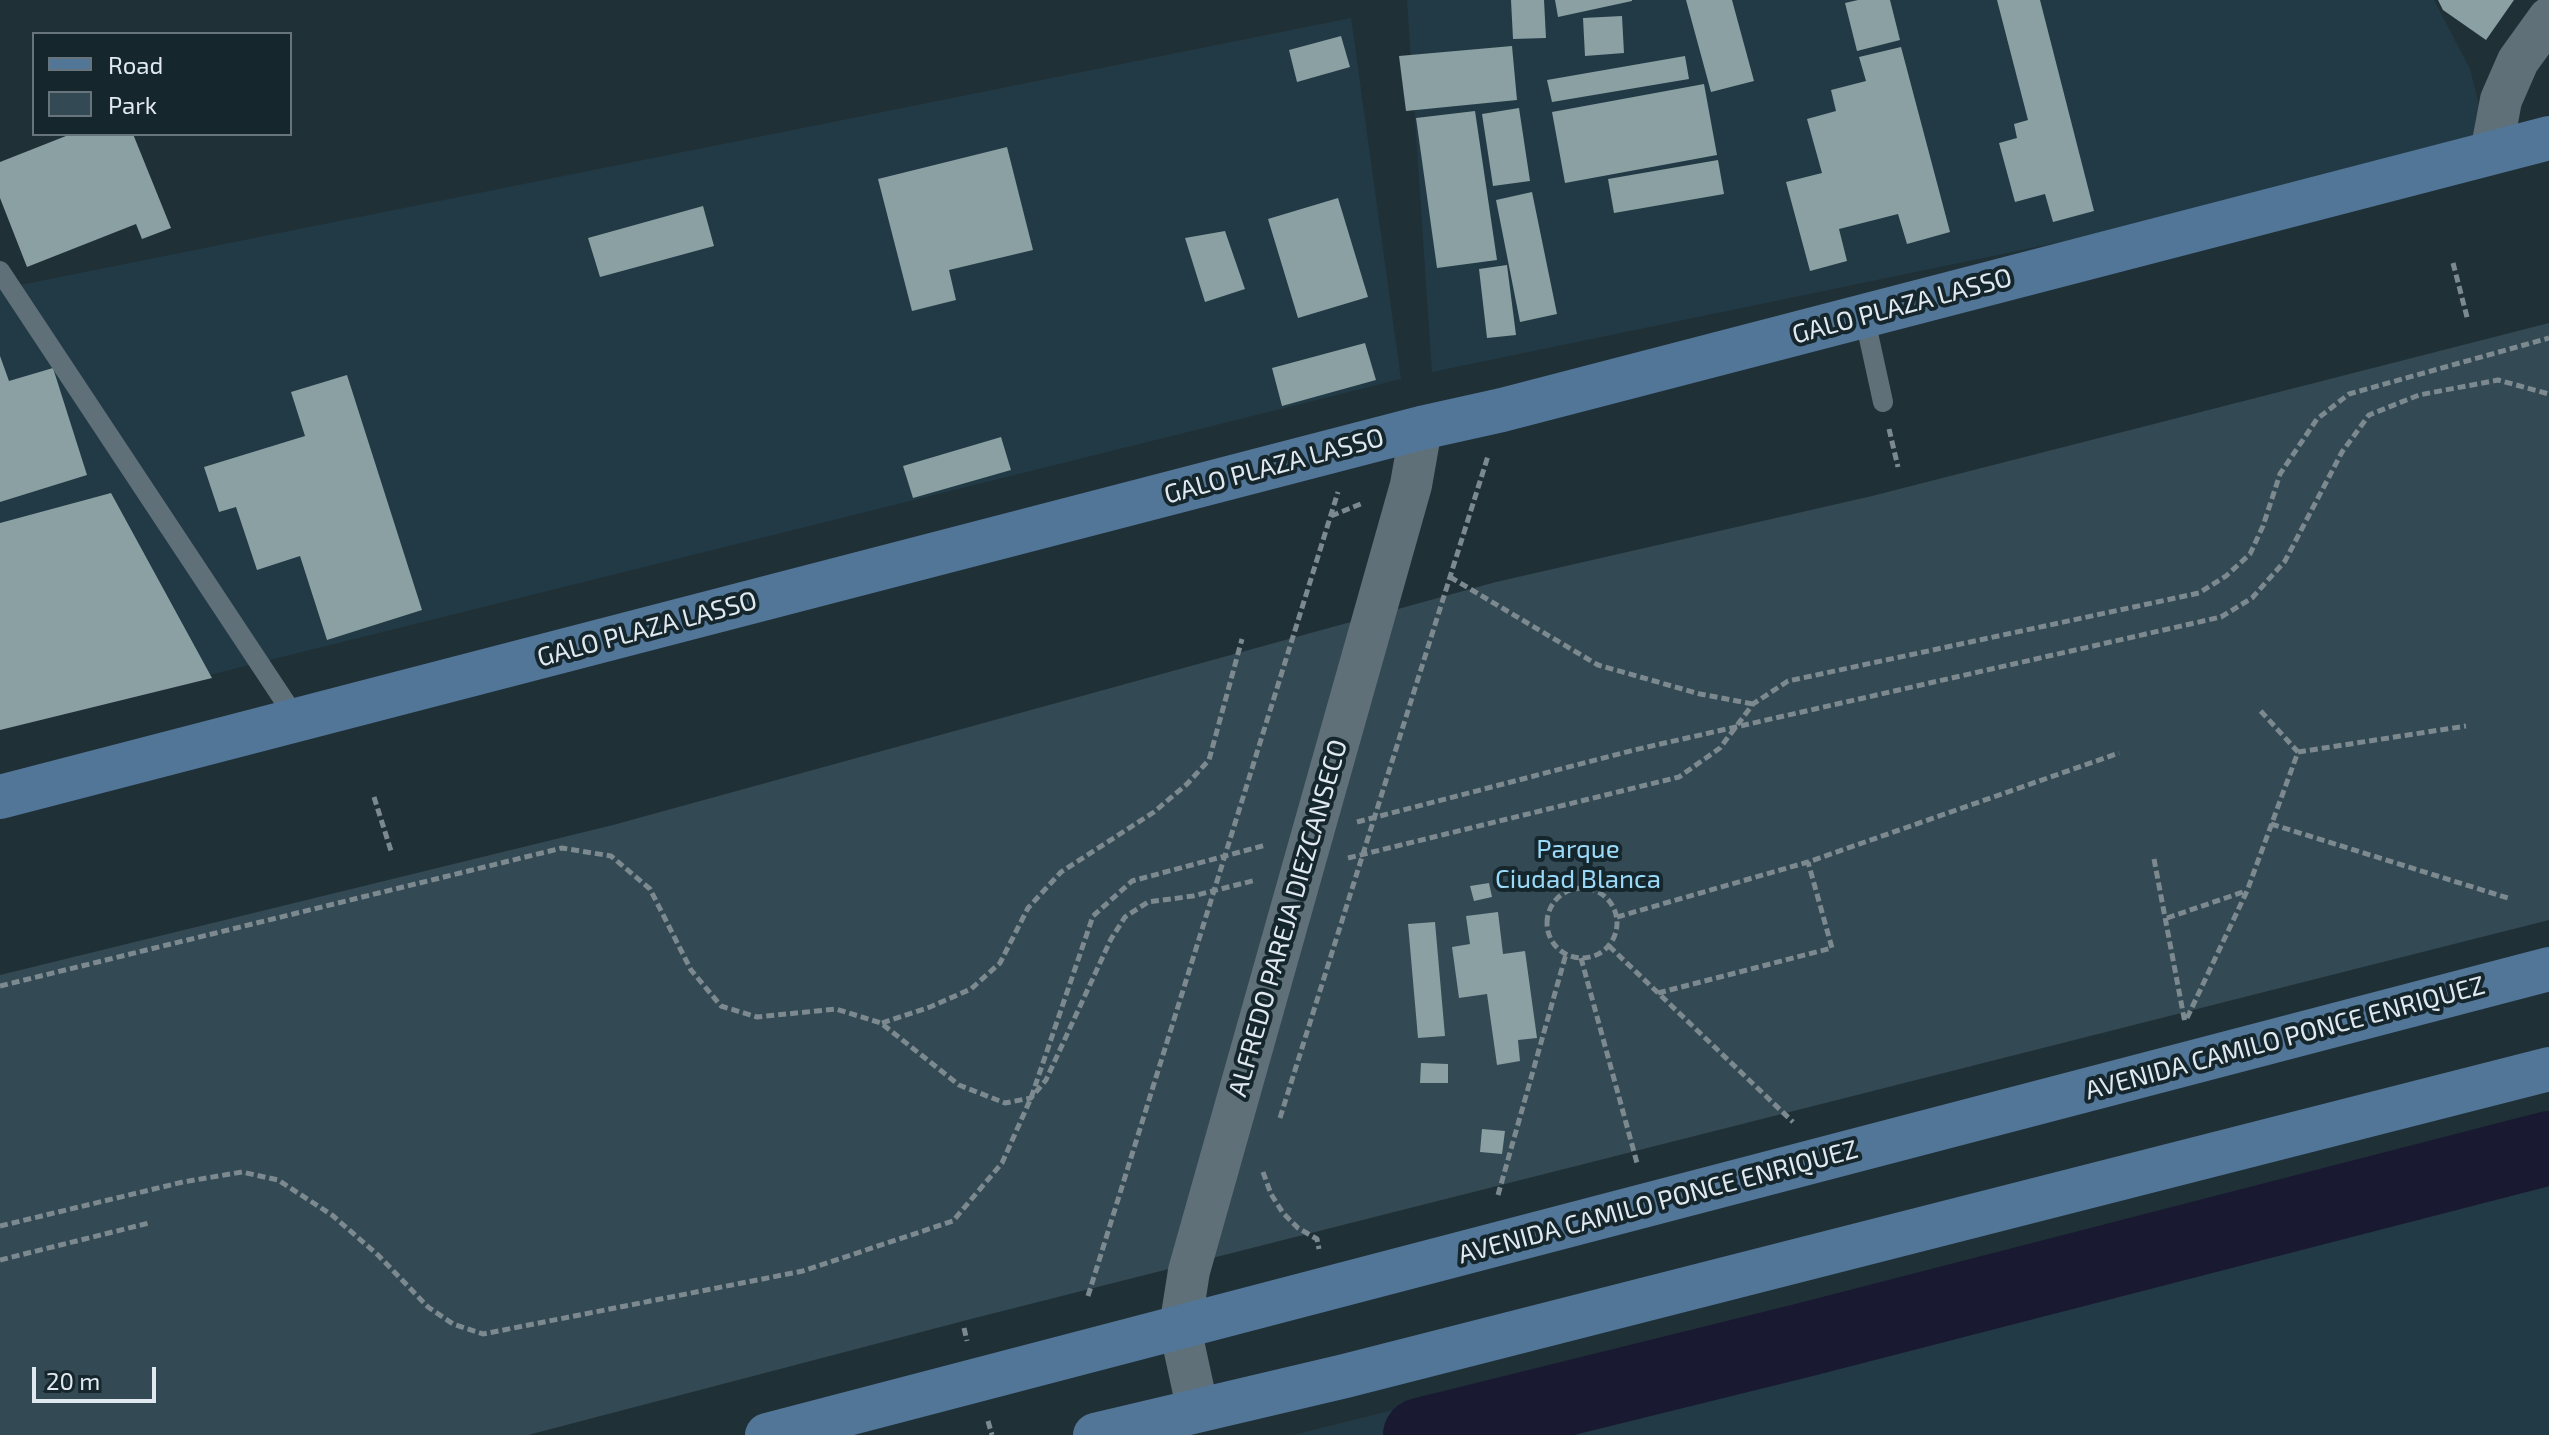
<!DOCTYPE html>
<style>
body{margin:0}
#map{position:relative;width:2549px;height:1435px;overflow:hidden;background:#203037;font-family:"Exo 2",sans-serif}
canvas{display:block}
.legend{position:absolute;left:32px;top:32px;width:260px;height:104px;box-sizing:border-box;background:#16262d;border:2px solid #67747b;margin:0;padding:10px 14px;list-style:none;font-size:24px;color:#e0e9ef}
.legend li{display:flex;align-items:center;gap:16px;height:40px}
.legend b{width:40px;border:2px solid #67747b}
.scale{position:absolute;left:32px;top:1367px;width:124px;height:36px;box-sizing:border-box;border:4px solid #e0e9ef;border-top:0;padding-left:10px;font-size:24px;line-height:28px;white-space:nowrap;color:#e0e9ef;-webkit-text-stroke:6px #16262d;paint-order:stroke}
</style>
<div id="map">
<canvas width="2549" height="1435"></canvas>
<ul class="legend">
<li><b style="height:10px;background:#527698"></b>Road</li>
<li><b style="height:22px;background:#334954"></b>Park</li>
</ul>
<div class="scale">20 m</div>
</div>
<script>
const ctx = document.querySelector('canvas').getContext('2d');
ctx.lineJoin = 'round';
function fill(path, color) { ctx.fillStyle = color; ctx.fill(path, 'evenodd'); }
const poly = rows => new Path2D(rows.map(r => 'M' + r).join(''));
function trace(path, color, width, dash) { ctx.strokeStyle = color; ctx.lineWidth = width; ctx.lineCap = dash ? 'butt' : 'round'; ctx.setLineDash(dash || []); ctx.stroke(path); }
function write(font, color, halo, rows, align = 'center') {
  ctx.font = font + ' "Exo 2",sans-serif'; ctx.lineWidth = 8; ctx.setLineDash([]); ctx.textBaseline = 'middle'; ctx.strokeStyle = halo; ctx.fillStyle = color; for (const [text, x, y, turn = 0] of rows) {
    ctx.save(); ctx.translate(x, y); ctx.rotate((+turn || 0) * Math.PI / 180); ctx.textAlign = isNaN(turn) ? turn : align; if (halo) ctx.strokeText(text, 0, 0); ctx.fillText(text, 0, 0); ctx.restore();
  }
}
fill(poly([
 [1407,0,2434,0,2470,69,2491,153,1432,372],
 [1351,18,1401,379,0,727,0,289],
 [2549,1122,2549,1435,1293,1435]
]), '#223a45');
fill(poly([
 [2549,323,2549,920,971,1319,528,1435,0,1435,0,975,613,825,1496,582,1872,496]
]), '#334954');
trace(poly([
 [1420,1435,1804,1340,2549,1148]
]), '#191a32', 74);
fill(poly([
 [1511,0,1544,0,1546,38,1513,39],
 [1555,0,1632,0,1632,1,1558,17],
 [1686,0,1732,0,1754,81,1711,92],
 [1858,0,1890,0,1900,40,1857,51,1845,3],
 [1997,0,2040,0,2094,211,2053,222,2045,194,2015,202,1999,143,2017,138,2014,124,2028,120],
 [2438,0,2514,0,2486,40,2443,10],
 [1622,16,1624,53,1585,56,1583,18],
 [1341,36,1350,67,1297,82,1289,50],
 [1512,46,1517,100,1406,111,1399,56],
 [1901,47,1950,232,1907,244,1898,214,1839,229,1847,261,1810,271,1786,182,1822,173,1807,119,1836,111,1831,90,1866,81,1859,57],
 [1685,56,1689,79,1552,102,1547,80],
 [1704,84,1717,155,1565,183,1552,112],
 [1519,108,1530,181,1493,186,1482,114],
 [1475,111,1497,260,1437,268,1416,118],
 [71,134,133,134,171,228,142,239,136,224,27,267,0,198,0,162],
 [1007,147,1033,250,949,270,956,300,912,311,878,179],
 [1718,160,1724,194,1614,213,1608,179],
 [1532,192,1557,314,1520,322,1496,200],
 [1338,198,1368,297,1298,318,1268,219],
 [703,206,714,246,600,277,588,238],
 [1225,231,1245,289,1205,302,1185,238],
 [1507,265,1516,335,1487,338,1479,269],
 [1365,343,1376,380,1282,406,1272,368],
 [0,356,9,381,53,368,87,475,0,502],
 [347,375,422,610,327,640,300,556,257,570,236,507,219,512,204,467,305,436,291,392],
 [1001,437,1011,470,913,498,903,466],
 [111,493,212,678,0,730,0,523],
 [1489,883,1492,897,1474,901,1470,886],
 [1498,912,1503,954,1525,951,1537,1038,1518,1040,1520,1061,1497,1065,1487,994,1459,998,1452,947,1470,944,1466,916],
 [1435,922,1445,1036,1418,1038,1408,924],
 [1421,1063,1448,1064,1448,1083,1420,1083],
 [1482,1129,1505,1131,1502,1154,1480,1152]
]), '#8aa0a2');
trace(poly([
 [2453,263,2468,321],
 [1889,429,1898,467],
 [1331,516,1363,503],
 [1450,577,1598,665,1700,694,1753,704],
 [2298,752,2466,726],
 [374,797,392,854],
 [1357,822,1634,750,2221,617,2252,598,2285,561,2342,452,2369,415,2419,395,2498,380,2549,394],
 [2271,824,2511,899],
 [1348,858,1679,777,1720,748,1753,704,1788,681,2199,593,2226,576,2250,554,2263,526,2280,474,2317,419,2349,394,2549,338],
 [2154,859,2185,1023],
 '1547 923a35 35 0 1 1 70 0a35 35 0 1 1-70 0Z',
 [1617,917,1808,862,2119,753],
 [2167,918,2246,891],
 [1609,946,1793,1122],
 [1581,958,1637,1163],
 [0,986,562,848,611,856,650,889,691,970,721,1006,757,1017,836,1009,881,1023,959,1085,1005,1103,1031,1098,1046,1080,1111,939,1125,917,1148,902,1193,896,1256,880],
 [1658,993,1832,948,1808,862],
 [2187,1018,2247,891,2298,752,2258,708],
 [882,1023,930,1007,971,989,1000,963,1028,908,1061,872,1154,812,1187,784,1209,760,1242,639],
 [1280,1118,1488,456],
 [1263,1172,1271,1194,1283,1213,1298,1228,1317,1239,1319,1249],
 [1498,1195,1566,954],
 [0,1226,183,1182,242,1172,278,1180,332,1215,378,1255,428,1307,453,1324,483,1334,803,1271,953,1221,1002,1163,1031,1098,1093,916,1132,881,1266,845],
 [0,1260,149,1223],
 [1088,1296,1338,492],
 [964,1328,967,1341],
 [988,1421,992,1435]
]), '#7c898f', 5, [8, 4]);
trace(poly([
 [0,271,297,720],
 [1864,315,1883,402]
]), '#5f7079', 20);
trace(poly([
 [2491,153,2501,100,2518,61,2549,18],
 [1198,1411,1180,1328,1189,1271,1411,485,1421,428]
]), '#5f7079', 42);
trace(poly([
 [0,797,1421,428,1502,410,2549,138],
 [767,1435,2549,969],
 [1095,1435,1345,1376,2549,1069]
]), '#527698', 44);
write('26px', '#e0e9ef', '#16262d', [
 ["GALO PLAZA LASSO",1902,306,-15],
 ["GALO PLAZA LASSO",1274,466,-15],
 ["GALO PLAZA LASSO",647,629,-15],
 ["ALFREDO PAREJA DIEZCANSECO",1288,918,-74],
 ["AVENIDA CAMILO PONCE ENRIQUEZ",2285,1038,-15],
 ["AVENIDA CAMILO PONCE ENRIQUEZ",1658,1202,-15]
]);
write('26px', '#9ad9f7', '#16262d', [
 ["Parque",1578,849],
 ["Ciudad Blanca",1578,879]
]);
</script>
